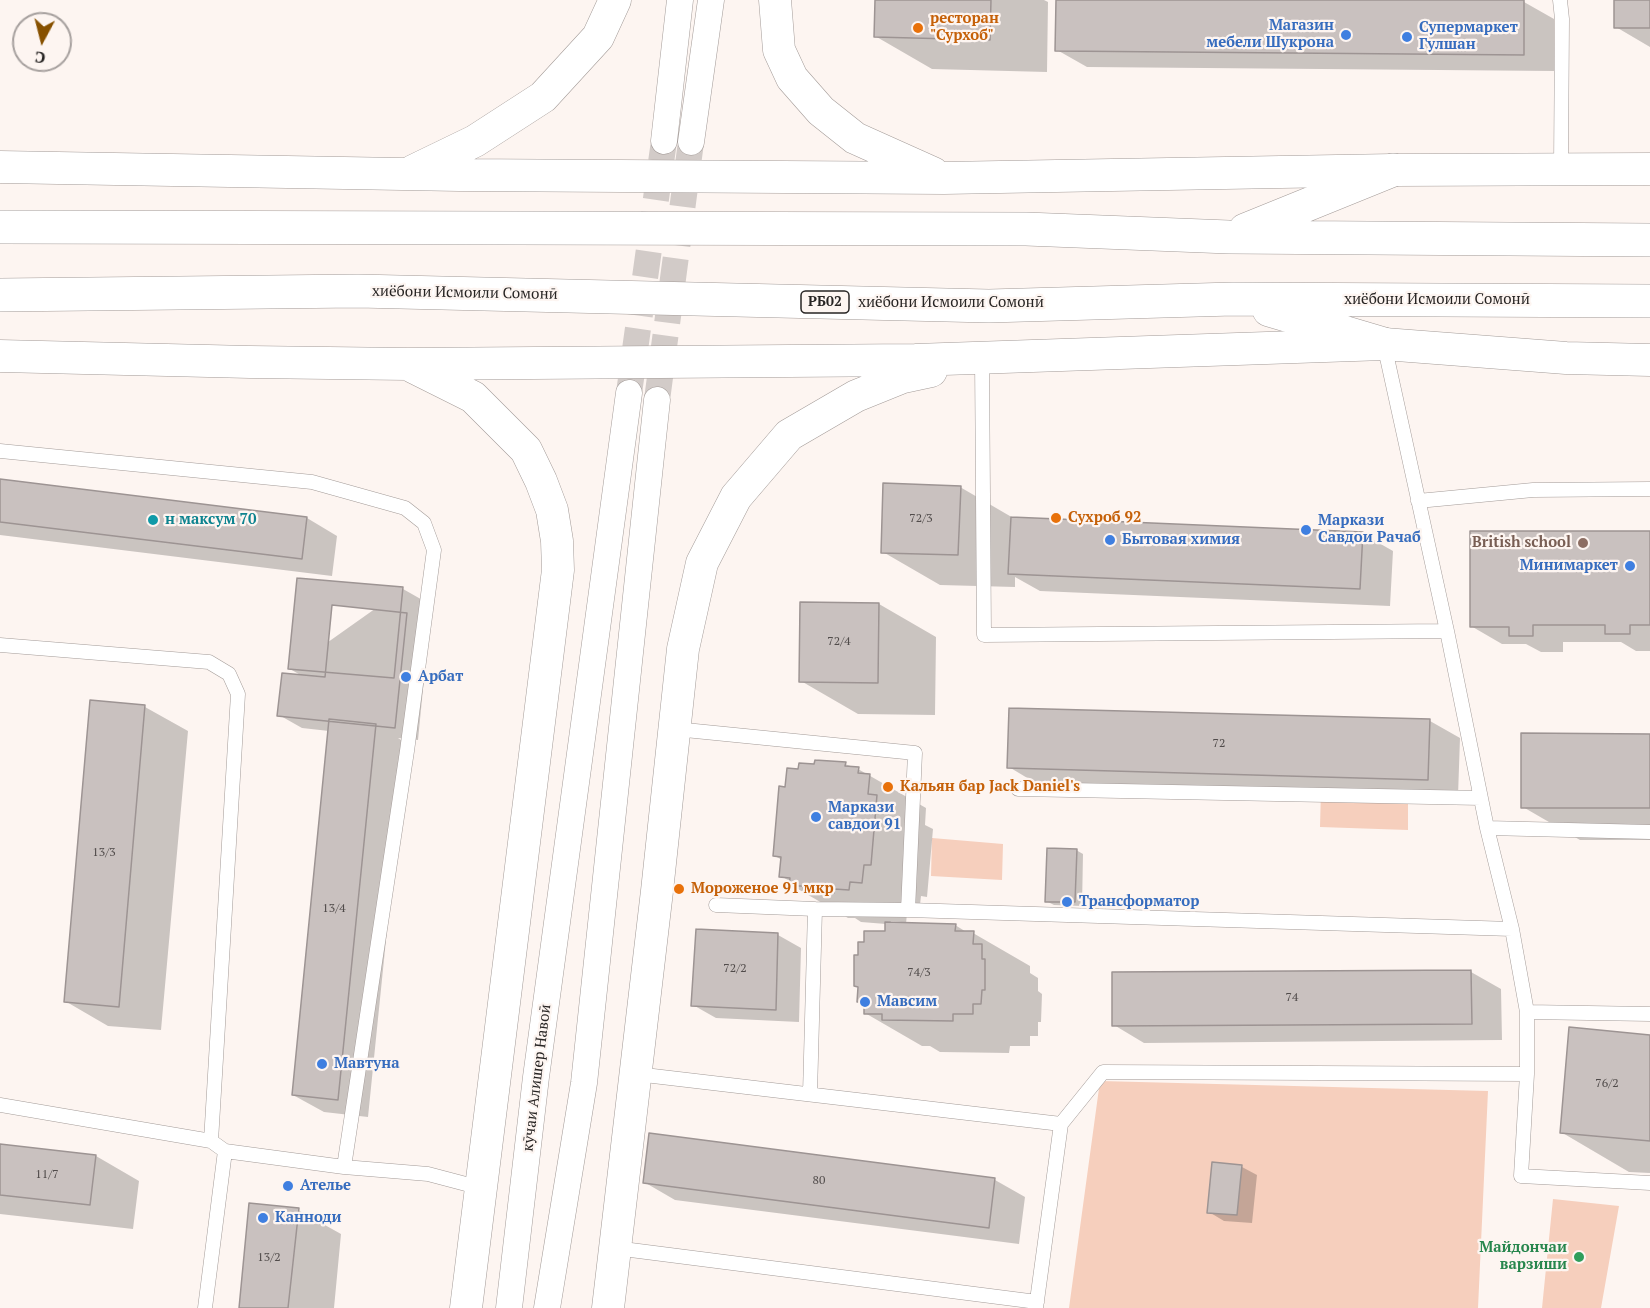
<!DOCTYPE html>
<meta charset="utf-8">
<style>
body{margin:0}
#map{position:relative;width:1650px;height:1308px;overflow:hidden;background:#fdf5f1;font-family:"PT Serif",serif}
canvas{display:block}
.north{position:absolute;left:12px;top:12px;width:60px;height:60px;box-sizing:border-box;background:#fdf5f1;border:2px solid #a7a19f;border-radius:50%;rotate:187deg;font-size:16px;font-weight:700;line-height:24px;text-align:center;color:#272423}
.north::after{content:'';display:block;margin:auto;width:21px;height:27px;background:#875100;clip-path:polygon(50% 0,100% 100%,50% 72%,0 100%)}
</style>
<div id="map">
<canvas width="1650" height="1308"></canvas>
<div class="north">С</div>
</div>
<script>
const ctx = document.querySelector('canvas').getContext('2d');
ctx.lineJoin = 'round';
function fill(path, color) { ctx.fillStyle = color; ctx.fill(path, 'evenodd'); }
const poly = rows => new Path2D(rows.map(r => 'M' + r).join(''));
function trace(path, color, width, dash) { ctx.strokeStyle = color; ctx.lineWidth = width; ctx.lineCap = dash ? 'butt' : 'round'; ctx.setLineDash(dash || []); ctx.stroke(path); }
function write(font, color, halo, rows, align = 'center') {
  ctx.font = font + ' "PT Serif",serif'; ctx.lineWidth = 4.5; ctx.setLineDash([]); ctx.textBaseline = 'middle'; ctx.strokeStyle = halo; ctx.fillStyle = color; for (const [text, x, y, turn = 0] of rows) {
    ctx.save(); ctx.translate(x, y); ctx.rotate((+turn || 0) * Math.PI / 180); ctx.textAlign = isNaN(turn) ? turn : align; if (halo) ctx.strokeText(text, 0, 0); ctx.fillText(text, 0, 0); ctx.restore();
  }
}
fill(poly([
 [1321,790,1408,793,1408,830,1320,827],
 [932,838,1003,844,1002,880,931,876],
 [1100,1081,1488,1091,1478,1308,1069,1308],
 [1553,1199,1619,1206,1601,1308,1542,1308]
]), '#f6cfbd');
fill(poly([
 [876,0,1044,0,1048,2,1047,72,932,69,875,36],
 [1057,0,1524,2,1554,19,1554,71,1087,67,1057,50],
 [1616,0,1650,0,1650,47,1616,27],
 [0,481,307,518,337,536,332,576,0,535],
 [960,487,1015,519,1363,534,1393,551,1390,606,1040,591,1015,577,1015,587,940,585,883,552],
 [1650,533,1650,651,1636,651,1621,642,1563,642,1563,652,1541,652,1526,644,1502,644,1471,626],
 [403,589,426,602,429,628,418,740,398,738,406,743,368,1117,324,1112,293,1095,329,731,302,728,279,715,304,677,290,669],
 [879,604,936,637,935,715,858,714,801,681],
 [92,701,145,707,188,731,161,1030,108,1026,65,1001],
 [1430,721,1460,738,1458,796,1039,785,1009,767],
 [1650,735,1650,840,1580,840,1523,807],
 [845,764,858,769,926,808,925,825,933,829,927,897,921,896,919,914,907,913,906,924,955,925,968,933,973,933,1030,966,1030,973,1038,978,1038,991,1042,994,1041,1022,1038,1022,1038,1036,1030,1036,1030,1046,1010,1046,1009,1053,940,1052,930,1046,922,1046,865,1013,865,1005,859,1001,859,988,855,986,860,957,865,944,886,932,886,924,861,922,855,918,848,918,791,885,791,882,781,876,782,860,775,856,787,788,799,771],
 [891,921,902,922,902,924,890,924],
 [1076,850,1083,854,1082,906,1054,905,1046,901],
 [778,935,801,948,799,1022,716,1018,693,1005],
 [1471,972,1501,989,1502,1040,1144,1043,1114,1025],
 [1650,1036,1650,1173,1629,1172,1561,1132],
 [0,1145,96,1156,139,1181,133,1229,0,1214],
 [1242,1167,1257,1175,1252,1223,1224,1221,1209,1212],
 [995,1180,1025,1197,1019,1244,675,1200,644,1182],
 [298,1210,341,1234,334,1308,240,1308]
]), '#0003');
const building = poly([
 [875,0,991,0,990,40,874,37,875,0],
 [1056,0,1524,0,1524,55,1055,51,1056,0],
 [1614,0,1650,0,1650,28,1614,28,1614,0],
 [0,479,307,517,302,559,0,522,0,479],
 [883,483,961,486,958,555,881,553,883,483],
 [1011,517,1363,532,1360,589,1008,574,1011,517],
 [1470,531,1650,531,1650,625,1630,625,1630,634,1605,634,1605,625,1533,625,1533,636,1509,636,1509,627,1470,627,1470,531],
 [297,578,403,587,394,678,288,669,297,578],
 [800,602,879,603,878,683,799,682,800,602],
 [332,605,407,613,395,728,277,716,282,673,325,677,332,605],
 [90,700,145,705,119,1007,64,1002,90,700],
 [1009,708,1430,719,1428,780,1007,768,1009,708],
 [329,719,376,724,338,1100,292,1095,329,719],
 [1521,733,1650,734,1650,808,1521,808,1521,733],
 [815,760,846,762,845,766,859,767,858,773,870,774,868,794,877,795,871,865,864,865,862,883,850,882,849,890,834,889,834,893,803,890,803,886,789,886,790,878,779,877,781,857,773,856,779,786,785,787,787,768,798,769,799,763,814,764,815,760],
 [1047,848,1077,849,1075,902,1045,902,1047,848],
 [885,922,956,924,955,931,974,931,973,944,982,944,982,959,985,959,985,990,982,990,981,1004,973,1004,973,1014,953,1014,953,1021,882,1020,882,1014,864,1014,864,1002,857,1002,858,987,854,986,854,955,858,955,858,942,864,942,864,931,885,931,885,922],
 [696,929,778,933,776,1010,691,1006,696,929],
 [1471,970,1472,1024,1112,1026,1112,972,1471,970],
 [1569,1027,1650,1035,1650,1141,1560,1133,1569,1027],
 [649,1133,995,1178,989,1228,643,1183,649,1133],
 [0,1144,96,1155,90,1205,0,1195,0,1144],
 [1212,1162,1242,1165,1237,1215,1207,1213,1212,1162],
 [249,1203,299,1208,288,1308,239,1308,249,1203]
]);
fill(building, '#c9c1bf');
trace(building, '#9d9493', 1.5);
trace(poly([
 [629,393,664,141],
 [657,400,691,142]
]), '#d2cbc8', 26, [26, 13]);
const service = poly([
 [1560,0,1562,19,1561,168],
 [982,358,984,635,1447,631,1384,344],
 [0,451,312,482,405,508,424,523,434,550,407,751,344,1167],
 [1418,501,1533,490,1650,489],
 [1447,631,1487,828,1512,929,1527,1012,1650,1014],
 [0,645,209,662,229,674,238,694,211,1141],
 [675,729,915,753,908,910,815,909],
 [1018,789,1481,798],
 [1487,828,1650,832],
 [716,905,815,909,810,1094],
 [908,910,1512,929],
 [1527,1012,1527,1074,1521,1176,1650,1183],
 [636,1074,1061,1124],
 [0,1105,211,1141,225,1151,344,1167,428,1174,481,1188],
 [615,1248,1037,1302],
 [205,1308,225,1151],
 [1036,1308,1061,1124,1103,1072,1527,1074]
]);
const minor = poly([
 [664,141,680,0],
 [691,142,711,0],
 [509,1308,536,1077,629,393],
 [547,1308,584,1083,657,400]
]);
const tertiary = poly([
 [775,0,779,50,792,78,821,111,855,138,933,173],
 [0,167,459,175,944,178,1393,170,1650,169],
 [413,171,475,141,543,97,598,37,615,0],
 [0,356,250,362,407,364,915,360,1384,344,1566,358,1650,360],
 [413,367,473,397,526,450,541,481,552,510,557,541,558,570,466,1308],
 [608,1308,657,891,683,649,702,563,736,497,789,435,856,396,903,377,931,371]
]);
const trunk = poly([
 [0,227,1026,229,1229,237,1650,240],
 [1245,230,1393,170],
 [0,295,358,291,989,306,1233,299,1650,301],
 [1269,310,1384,344]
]);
trace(service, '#a39b98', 15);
trace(minor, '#a39b98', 27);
trace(tertiary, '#a39b98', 33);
trace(trunk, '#a39b98', 34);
trace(service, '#fff', 14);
trace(minor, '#fff', 26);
trace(tertiary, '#fff', 32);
trace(trunk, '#fff', 33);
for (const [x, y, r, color] of [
 [918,28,6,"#e8710a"],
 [1346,35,6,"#3f7fe0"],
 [1407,37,6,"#3f7fe0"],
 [1056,518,6,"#e8710a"],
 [153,520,6,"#0f9aa8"],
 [1306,530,6,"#3f7fe0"],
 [1110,540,6,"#3f7fe0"],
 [1583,543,6,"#8d6e63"],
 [1630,566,6,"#3f7fe0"],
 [406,677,6,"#3f7fe0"],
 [888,787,6,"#e8710a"],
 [816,817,6,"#3f7fe0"],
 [679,889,6,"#e8710a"],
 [1067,902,6,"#3f7fe0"],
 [865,1002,6,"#3f7fe0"],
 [322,1064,6,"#3f7fe0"],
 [288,1186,6,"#3f7fe0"],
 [263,1218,6,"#3f7fe0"],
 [1579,1257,6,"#2e9e5b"]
]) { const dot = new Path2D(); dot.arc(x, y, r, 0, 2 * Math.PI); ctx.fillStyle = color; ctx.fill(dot); trace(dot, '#fdf5f1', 2); }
write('12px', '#504b4a', null, [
 ["72/3",921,519],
 ["72/4",839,642],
 ["72",1219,744],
 ["13/3",104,853],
 ["13/4",334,909],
 ["72/2",735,969],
 ["74/3",919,973],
 ["74",1292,998],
 ["76/2",1607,1084],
 ["11/7",47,1175],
 ["80",819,1181],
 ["13/2",269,1258]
]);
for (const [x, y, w] of [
 [825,302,48]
]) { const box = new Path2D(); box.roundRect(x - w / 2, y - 11, w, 22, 4.5); ctx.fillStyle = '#fdf5f1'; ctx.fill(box); trace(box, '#272423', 1.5); }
write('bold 14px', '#272423', null, [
 ["РБ02",825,302]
]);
write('bold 15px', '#c56008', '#fdf5f1', [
 ["ресторан",930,19],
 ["\"Сурхоб\"",930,36],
 ["Сухроб 92",1068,518],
 ["Кальян бар Jack Daniel's",900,787],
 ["Мороженое 91 мкр",691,889]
], 'left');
write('bold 15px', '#366cbe', '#fdf5f1', [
 ["Магазин",1334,26,"right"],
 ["мебели Шукрона",1334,43,"right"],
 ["Супермаркет",1419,28],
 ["Гулшан",1419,45],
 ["Маркази",1318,521],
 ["Савдои Рачаб",1318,538],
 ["Бытовая химия",1122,540],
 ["Минимаркет",1618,566,"right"],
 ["Арбат",418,677],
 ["Маркази",828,808],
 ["савдои 91",828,825],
 ["Трансформатор",1079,902],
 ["Мавсим",877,1002],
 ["Мавтуна",334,1064],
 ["Ателье",300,1186],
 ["Канноди",275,1218]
], 'left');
write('15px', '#272423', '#fdf5f1', [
 ["хиёбони Исмоили Сомонӣ",465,293,1],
 ["хиёбони Исмоили Сомонӣ",1437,300],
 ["хиёбони Исмоили Сомонӣ",951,303],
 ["кӯчаи Алишер Навоӣ",537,1078,-83]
]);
write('bold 15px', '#0d838f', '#fdf5f1', [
 ["н максум 70",165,520]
], 'left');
write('bold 15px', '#785e54', '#fdf5f1', [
 ["British school",1571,543]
], 'right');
write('bold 15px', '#27864d', '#fdf5f1', [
 ["Майдончаи",1567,1248],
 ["варзиши",1567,1265]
], 'right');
</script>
